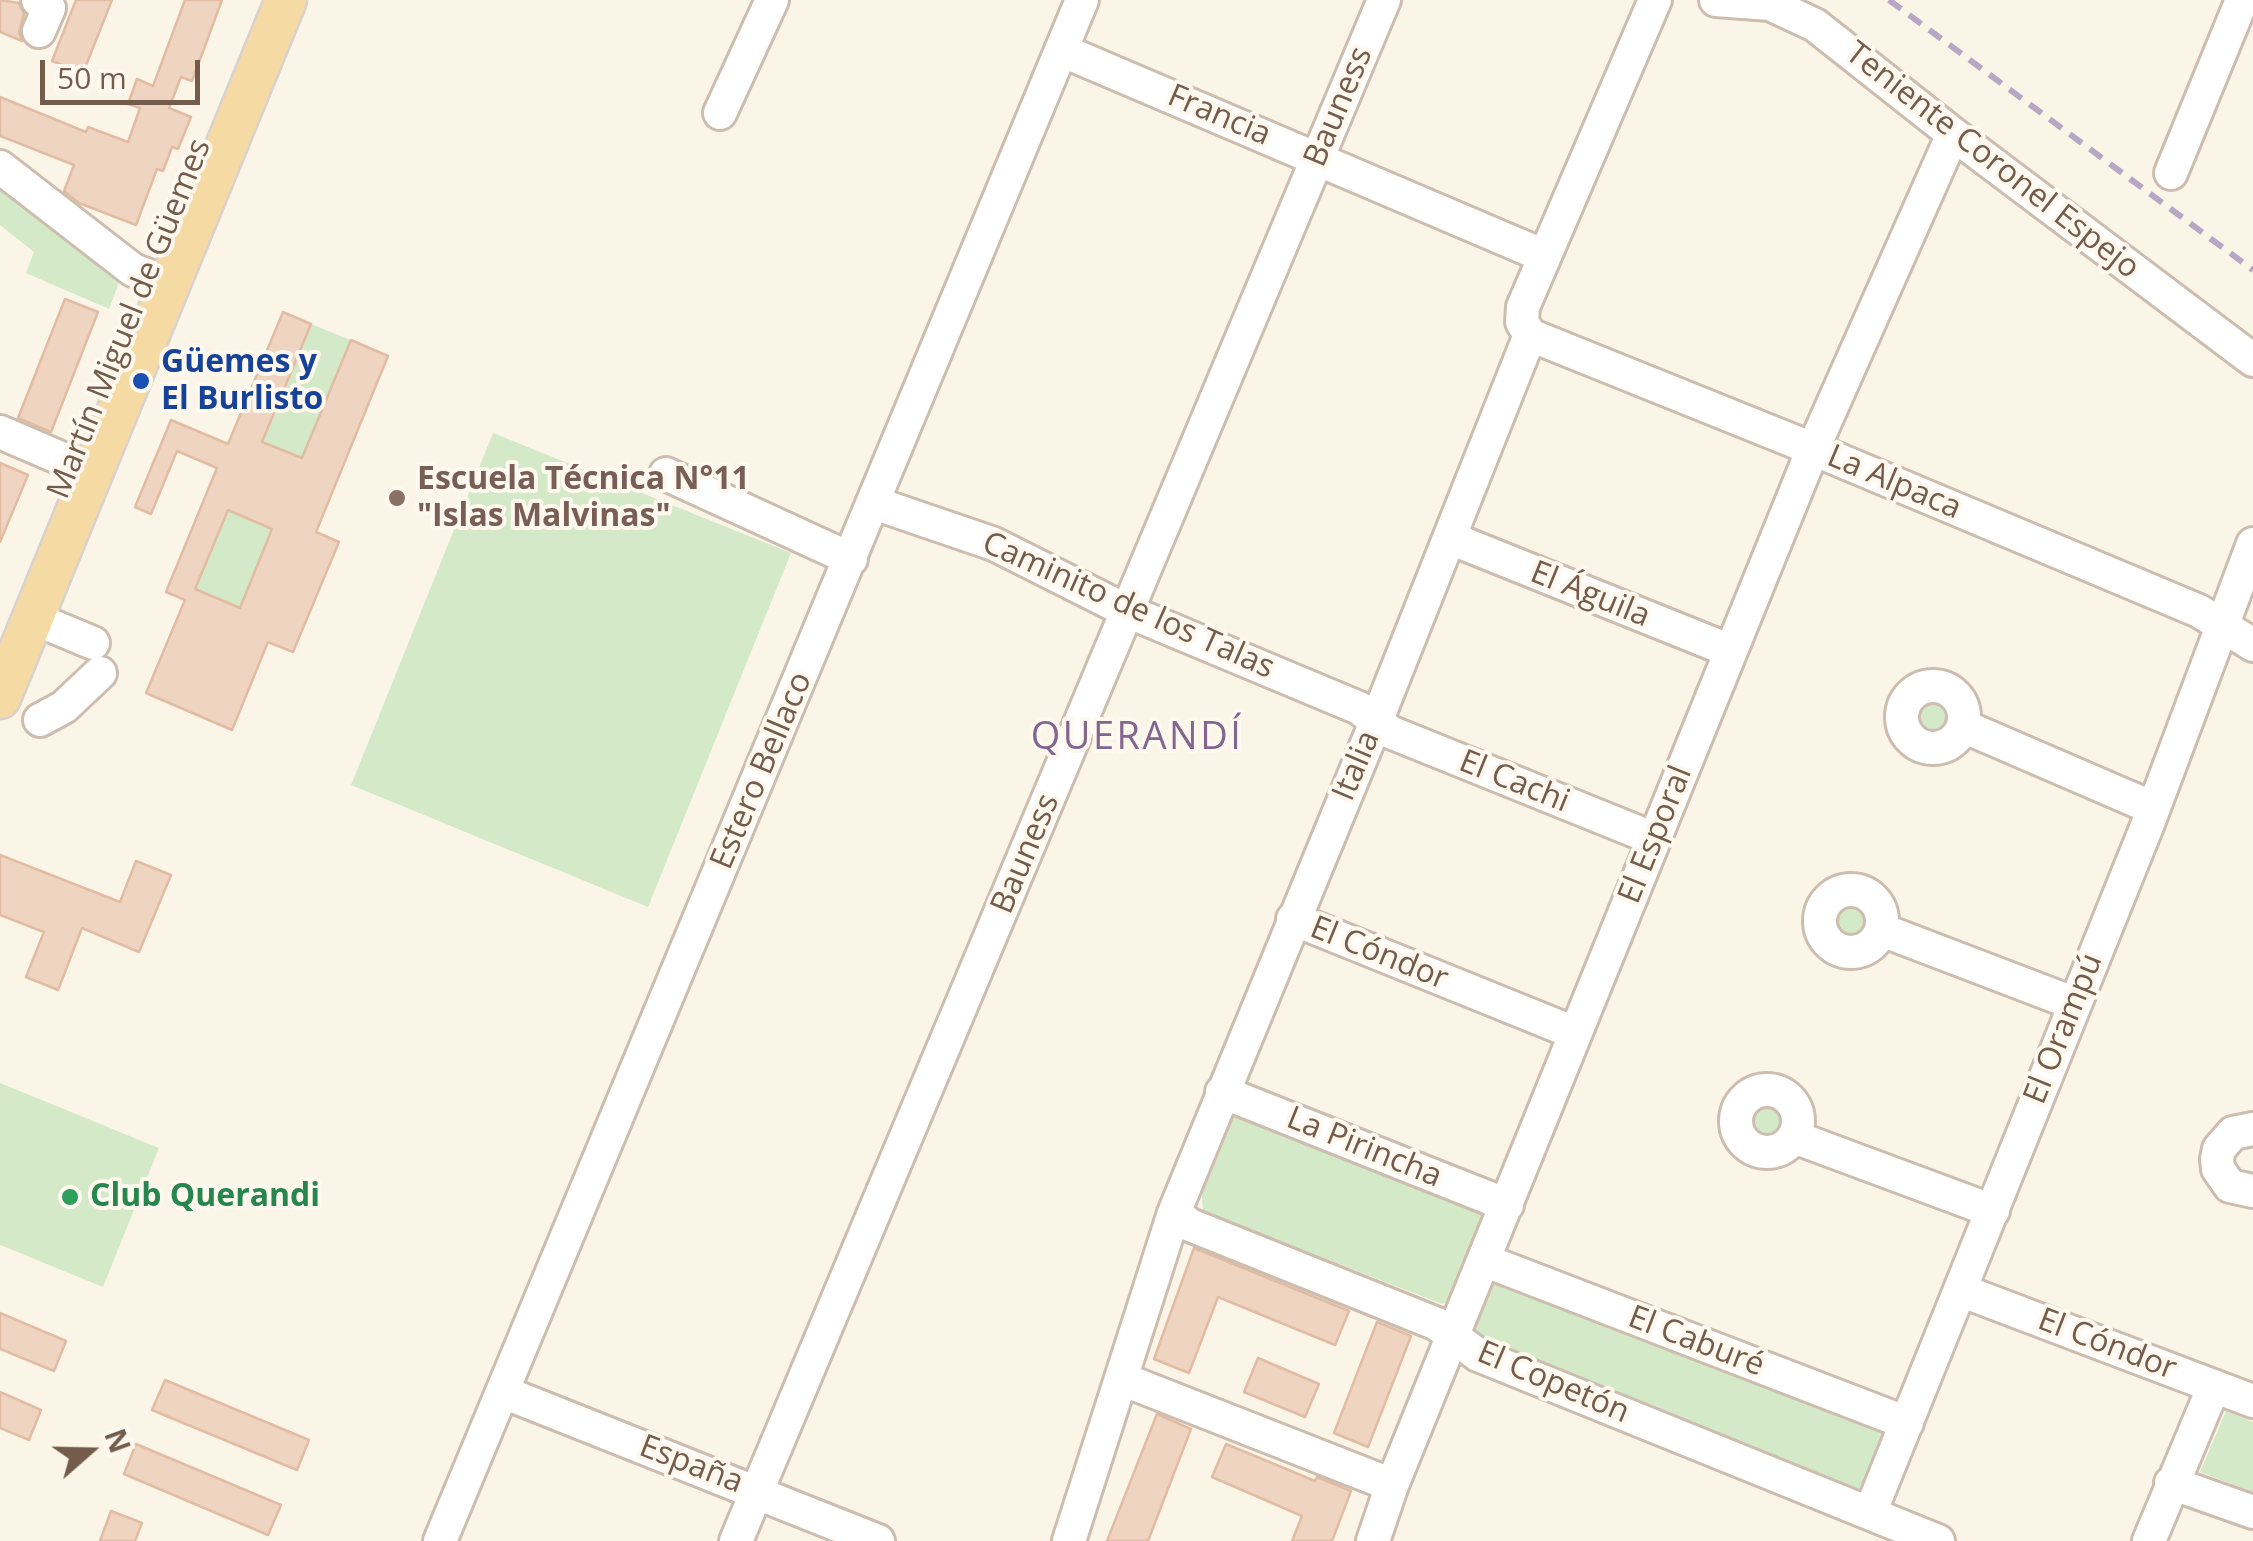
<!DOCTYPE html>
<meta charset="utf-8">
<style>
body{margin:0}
#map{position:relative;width:2253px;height:1541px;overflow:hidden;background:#fbf5e8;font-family:"Open Sans",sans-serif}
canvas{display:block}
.north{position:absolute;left:40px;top:1401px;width:100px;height:100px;-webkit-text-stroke:8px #fef8ee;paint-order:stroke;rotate:70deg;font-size:28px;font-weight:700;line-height:40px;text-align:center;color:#745c4d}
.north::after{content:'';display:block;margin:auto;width:35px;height:45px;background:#745c4d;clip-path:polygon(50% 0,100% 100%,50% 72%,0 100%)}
.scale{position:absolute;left:40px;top:60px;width:160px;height:45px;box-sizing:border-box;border:5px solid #745c4d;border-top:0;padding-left:12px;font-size:30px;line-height:35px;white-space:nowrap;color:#745c4d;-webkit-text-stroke:8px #fef8ee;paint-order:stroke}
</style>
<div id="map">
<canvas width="2253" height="1541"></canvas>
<div class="north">N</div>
<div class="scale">50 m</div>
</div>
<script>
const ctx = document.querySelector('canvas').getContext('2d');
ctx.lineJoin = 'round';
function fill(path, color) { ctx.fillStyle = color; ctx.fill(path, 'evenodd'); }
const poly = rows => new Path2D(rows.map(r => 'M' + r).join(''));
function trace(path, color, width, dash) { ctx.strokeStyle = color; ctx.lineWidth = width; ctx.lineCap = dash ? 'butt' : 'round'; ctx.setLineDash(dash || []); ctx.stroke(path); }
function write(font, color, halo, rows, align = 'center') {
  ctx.font = font + ' "Open Sans",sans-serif'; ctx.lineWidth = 8; ctx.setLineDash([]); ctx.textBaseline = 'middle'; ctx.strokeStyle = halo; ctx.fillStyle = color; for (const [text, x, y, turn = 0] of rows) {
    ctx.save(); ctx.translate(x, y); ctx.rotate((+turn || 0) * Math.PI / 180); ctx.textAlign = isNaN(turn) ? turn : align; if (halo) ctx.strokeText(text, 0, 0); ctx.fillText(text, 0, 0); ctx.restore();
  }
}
fill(poly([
 [0,176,123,272,109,309,26,273,34,252,0,225],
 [311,324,351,340,302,458,262,442],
 [493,433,791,553,648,907,351,785],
 [228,510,272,529,240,608,195,589],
 '1913 715a18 18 0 1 1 36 0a18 18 0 1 1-36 0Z',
 '1834 921a18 18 0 1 1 36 0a18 18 0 1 1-36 0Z',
 [0,1083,159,1148,103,1287,0,1245],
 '1750 1123a18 18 0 1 1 36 0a18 18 0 1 1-36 0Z',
 [1248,1116,1485,1215,1462,1297,1442,1304,1203,1211,1201,1184,1231,1118],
 [1505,1279,1889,1427,1869,1485,1851,1490,1479,1341,1472,1329,1493,1283],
 [2226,1411,2253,1422,2253,1492,2200,1472]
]), '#d4e9c7');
const building = poly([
 [0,0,19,3,24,14,19,32,22,41,0,32,0,0],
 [76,0,112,0,83,73,52,61,76,0],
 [185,0,222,0,192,81,181,77,169,108,191,117,178,149,172,147,163,171,157,169,136,225,79,203,64,191,74,165,0,136,0,97,86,132,88,127,128,142,140,108,128,104,137,79,153,86,185,0],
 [65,299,98,312,51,432,18,418,65,299],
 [283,312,311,324,262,442,302,458,351,340,388,356,316,532,339,542,293,652,268,642,232,730,146,693,185,600,166,592,217,468,177,451,151,514,135,507,171,420,228,444,283,312],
 [228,510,272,529,240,608,195,589,228,510],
 [0,463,28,475,0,542,0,463],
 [0,855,120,902,136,861,171,875,139,952,82,928,58,990,26,977,44,932,0,915,0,855],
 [1194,1248,1349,1311,1335,1345,1218,1297,1189,1373,1154,1359,1194,1248],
 [0,1313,66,1341,54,1371,0,1349,0,1313],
 [1377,1322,1411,1336,1368,1447,1334,1433,1377,1322],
 [1258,1358,1319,1384,1305,1417,1244,1392,1258,1358],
 [165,1380,309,1440,297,1470,152,1410,165,1380],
 [0,1392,41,1410,29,1440,0,1428,0,1392],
 [1157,1414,1191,1429,1148,1541,1107,1541,1157,1414],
 [136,1444,281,1505,268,1535,124,1474,136,1444],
 [1226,1444,1315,1481,1317,1477,1351,1491,1332,1541,1292,1541,1302,1516,1212,1477,1226,1444],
 [111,1511,142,1523,135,1541,100,1541,111,1511]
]);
fill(building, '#efd5c1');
trace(building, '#e1bca2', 2.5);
const minor = poly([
 [38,0,49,8,39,31],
 [1716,0,1770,4,1815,25,1953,134,2253,360],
 [1061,50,1542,255],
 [720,113,772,0],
 [0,167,133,270,170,284],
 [2171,173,2242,0],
 [1530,335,1813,449,2199,611,2253,645],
 [1530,335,1522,322,1523,307,1655,0],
 [0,432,93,472],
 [666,474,851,559],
 [874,503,994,544,1127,611,1359,708,1390,732,1655,839],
 [1450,538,1731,651],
 [33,618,93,643],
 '1902 717a31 31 0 1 1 62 0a31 31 0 1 1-62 0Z',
 [40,720,64,707,100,673],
 [1963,726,2153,808],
 '1820 921a31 31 0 1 1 62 0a31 31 0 1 1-62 0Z',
 [1293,919,1575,1033],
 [1882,930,2073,1003],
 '1736 1121a31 31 0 1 1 62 0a31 31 0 1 1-62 0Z',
 [1222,1092,1507,1205],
 [2253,1129,2233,1133,2219,1149,2217,1159,2218,1169,2230,1186,2253,1191],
 [1794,1137,1993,1211],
 [1174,1213,1190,1225,1437,1324,1478,1355,1938,1541],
 [1486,1261,1907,1423],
 [1960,1290,2253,1401],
 [1122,1379,1392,1485],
 [503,1392,878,1541],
 [2171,1483,2253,1512],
 [1870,1513,2147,826,2253,544],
 [440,1541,1082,0],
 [736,1541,1384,0],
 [1069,1541,1174,1213,1376,722,1530,335],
 [1373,1541,1392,1485,1813,449,1953,134],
 [2149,1541,2214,1386]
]);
const major = poly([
 [0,698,286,0]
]);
trace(minor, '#cdbdaf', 38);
trace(major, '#d8d1cd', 45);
trace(minor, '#fff', 32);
trace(major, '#f6daa4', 40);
trace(poly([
 [1889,0,2253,270]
]), '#b8a6c5', 6, [15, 10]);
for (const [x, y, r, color] of [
 [141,381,10,"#1a4fb4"],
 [397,498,10,"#8d6e63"],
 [70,1197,10,"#2e9e5b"]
]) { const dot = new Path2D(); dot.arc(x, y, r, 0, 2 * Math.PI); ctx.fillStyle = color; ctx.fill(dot); trace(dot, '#fef8ee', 4); }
write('32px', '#745c4d', '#fef8ee', [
 ["Bauness",1339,107,-67],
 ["Francia",1219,116,23],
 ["Teniente Coronel Espejo",1992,161,38],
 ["Martín Miguel de Güemes",130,319,-68],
 ["La Alpaca",1894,483,23],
 ["El Águila",1590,595,22],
 ["Caminito de los Talas",1128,606,24],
 ["Italia",1357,766,-67],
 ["Estero Bellaco",762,771,-67],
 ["El Cachi",1514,782,22],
 ["El Esporal",1656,835,-68],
 ["Bauness",1026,854,-67],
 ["El Cóndor",1379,954,22],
 ["El Orampú",2064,1029,-68],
 ["La Pirincha",1364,1148,22],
 ["El Caburé",1696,1342,21],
 ["El Cóndor",2107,1345,21],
 ["El Copetón",1553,1383,23],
 ["España",691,1465,21]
]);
write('bold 32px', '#164399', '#fef8ee', [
 ["Güemes y",161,363],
 ["El Burlisto",161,400]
], 'left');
write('bold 32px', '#785e54', '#fef8ee', [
 ["Escuela Técnica N°11",417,480],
 ["\"Islas Malvinas\"",417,517]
], 'left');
write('bold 32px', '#27864d', '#fef8ee', [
 ["Club Querandi",90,1197]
], 'left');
ctx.letterSpacing = '2.5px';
write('38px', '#836590', '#fef8ee', [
 ["QUERANDÍ",1137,738]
]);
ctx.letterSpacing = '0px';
</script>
